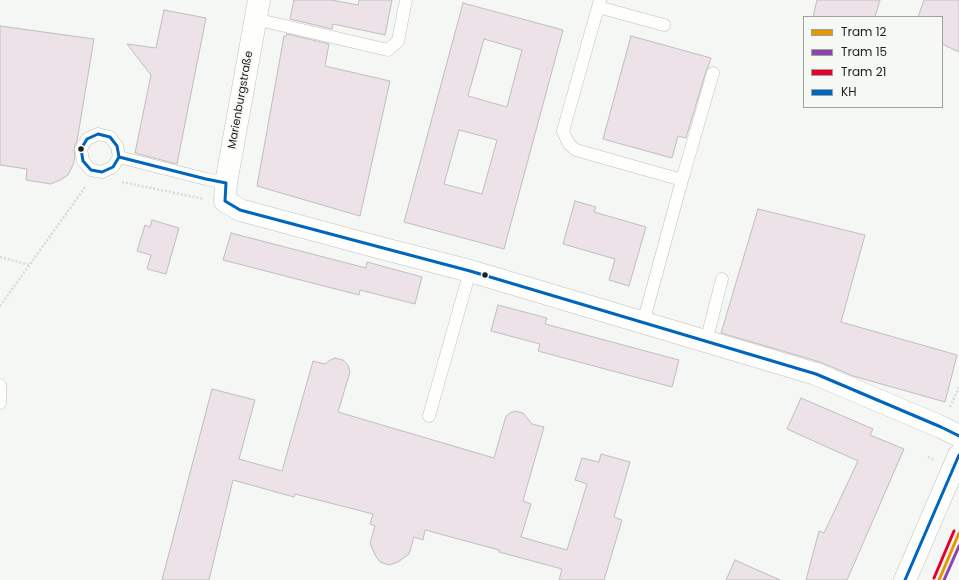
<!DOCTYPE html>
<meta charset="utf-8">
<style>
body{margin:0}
#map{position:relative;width:959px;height:580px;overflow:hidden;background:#f5f7f4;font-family:Poppins,sans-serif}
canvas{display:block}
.legend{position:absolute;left:803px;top:16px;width:140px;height:92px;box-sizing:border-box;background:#f5f8f3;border:1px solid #9fa19d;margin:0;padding:5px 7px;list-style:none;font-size:12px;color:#1e1f1d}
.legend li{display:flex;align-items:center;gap:8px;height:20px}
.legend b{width:20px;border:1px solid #9fa19d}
</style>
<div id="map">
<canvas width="959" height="580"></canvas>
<ul class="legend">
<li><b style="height:5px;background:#e19803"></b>Tram 12</li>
<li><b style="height:5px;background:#8e44ad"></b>Tram 15</li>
<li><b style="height:5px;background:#e4002b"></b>Tram 21</li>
<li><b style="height:5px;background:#0065bd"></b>KH</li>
</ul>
</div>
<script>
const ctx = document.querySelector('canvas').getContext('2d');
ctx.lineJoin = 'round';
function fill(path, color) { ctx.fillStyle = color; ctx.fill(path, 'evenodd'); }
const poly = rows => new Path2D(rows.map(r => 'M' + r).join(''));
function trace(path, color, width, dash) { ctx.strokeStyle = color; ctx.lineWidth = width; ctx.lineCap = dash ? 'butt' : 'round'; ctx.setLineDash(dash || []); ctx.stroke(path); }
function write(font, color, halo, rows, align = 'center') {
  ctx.font = font + ' Poppins,sans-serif'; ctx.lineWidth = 3.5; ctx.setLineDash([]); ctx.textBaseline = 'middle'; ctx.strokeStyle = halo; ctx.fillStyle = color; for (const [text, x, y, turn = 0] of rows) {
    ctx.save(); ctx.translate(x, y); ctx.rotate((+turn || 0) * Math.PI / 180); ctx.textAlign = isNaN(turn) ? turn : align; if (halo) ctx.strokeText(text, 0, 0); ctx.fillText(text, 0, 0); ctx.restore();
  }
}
const building = poly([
 [294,0,331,0,358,5,359,0,392,0,385,35,333,24,332,29,290,19,294,0],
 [817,0,880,0,875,17,813,17,817,0],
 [924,0,959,0,959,52,942,44,942,17,918,17,924,0],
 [463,3,563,30,504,249,404,222,463,3],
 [484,39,522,50,507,107,468,96,484,39],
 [459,130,497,140,482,194,444,184,459,130],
 [164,10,206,18,177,164,135,153,151,75,127,44,156,48,164,10],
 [0,26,94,39,77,141,75,145,74,150,75,156,73,165,68,175,60,180,51,184,26,180,27,169,0,165,0,26],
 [287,34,329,44,325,66,390,81,360,216,257,186,284,36,286,36,287,34],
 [631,36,711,58,708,67,706,71,686,138,678,136,672,158,603,139,631,36],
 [575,201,596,207,594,212,646,227,629,286,609,280,615,259,563,244,575,201],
 [758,209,865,235,841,322,957,355,945,402,853,376,820,362,721,333,758,209],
 [152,220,179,228,166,274,147,269,151,255,137,251,145,225,150,227,152,220],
 [231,233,366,268,367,262,422,277,415,304,360,290,359,295,223,260,231,233],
 [498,305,547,318,545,324,679,360,672,387,538,351,540,344,491,331,498,305],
 [335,358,343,360,348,365,350,372,338,412,494,458,506,416,510,413,515,411,523,413,532,424,544,427,523,501,531,504,521,537,567,550,587,484,575,480,582,458,599,462,601,454,630,462,614,517,622,520,604,580,559,580,562,569,499,552,499,550,425,530,423,540,414,537,409,554,398,562,389,565,380,562,375,555,370,543,375,526,370,524,373,514,295,494,294,497,233,480,209,580,162,580,212,389,255,400,239,459,282,471,313,361,325,364,330,360,335,358],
 [801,398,873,429,870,435,904,449,847,580,806,580,819,531,824,533,858,461,787,429,801,398],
 [735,560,780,580,726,580,735,560]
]);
fill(building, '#ece2e7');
trace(building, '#bebebd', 1);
const lane = poly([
 [600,0,563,131,566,138,569,144,576,150,682,180,643,323],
 [598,7,664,25],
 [255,19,388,50,398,41,406,0],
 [98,134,110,137,117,146,119,157,113,167,102,172,91,170,83,161,81,149,87,139,98,134],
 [119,157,206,179,226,183],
 [682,180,713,73],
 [706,342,722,279],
 [0,385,0,403],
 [429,416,470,271]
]);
const street = poly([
 [259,0,226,183,225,201,240,210,377,247,470,271,816,374,941,427,959,436]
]);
const secondary = poly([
 [905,580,959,455]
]);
trace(lane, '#bfc0be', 13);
trace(street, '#bfc0be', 23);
trace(secondary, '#bfc0be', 23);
trace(poly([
 [122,182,204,199],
 [0,257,30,265],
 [0,306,86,186],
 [950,407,959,387],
 [928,457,934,460]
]), '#dadad9', 2.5, [2, 2]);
trace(lane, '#fefefd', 12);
trace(street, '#fefefd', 22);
trace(secondary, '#fefefd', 22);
trace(poly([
 [98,134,110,137,117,146,119,157,113,167,102,172,91,170,83,161,81,149,87,139,98,134],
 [119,157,206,179,226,183,225,201,240,210,470,271,816,374,941,427,959,436],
 [905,580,959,455]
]), '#0065bd', 3);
trace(poly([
 [939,580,959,533]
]), '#e19803', 3);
trace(poly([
 [944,580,959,546]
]), '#8e44ad', 3);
trace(poly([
 [934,578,954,531]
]), '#e4002b', 3);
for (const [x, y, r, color] of [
 [81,149,3.5,"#1e1f1d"],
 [485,275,3.5,"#1e1f1d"]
]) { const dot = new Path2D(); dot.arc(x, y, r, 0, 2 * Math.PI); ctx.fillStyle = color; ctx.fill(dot); trace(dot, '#f5f8f3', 1.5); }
write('11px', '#1e1f1d', '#f5f8f3', [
 ["Marienburgstraße",241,100,-80]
]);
</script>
